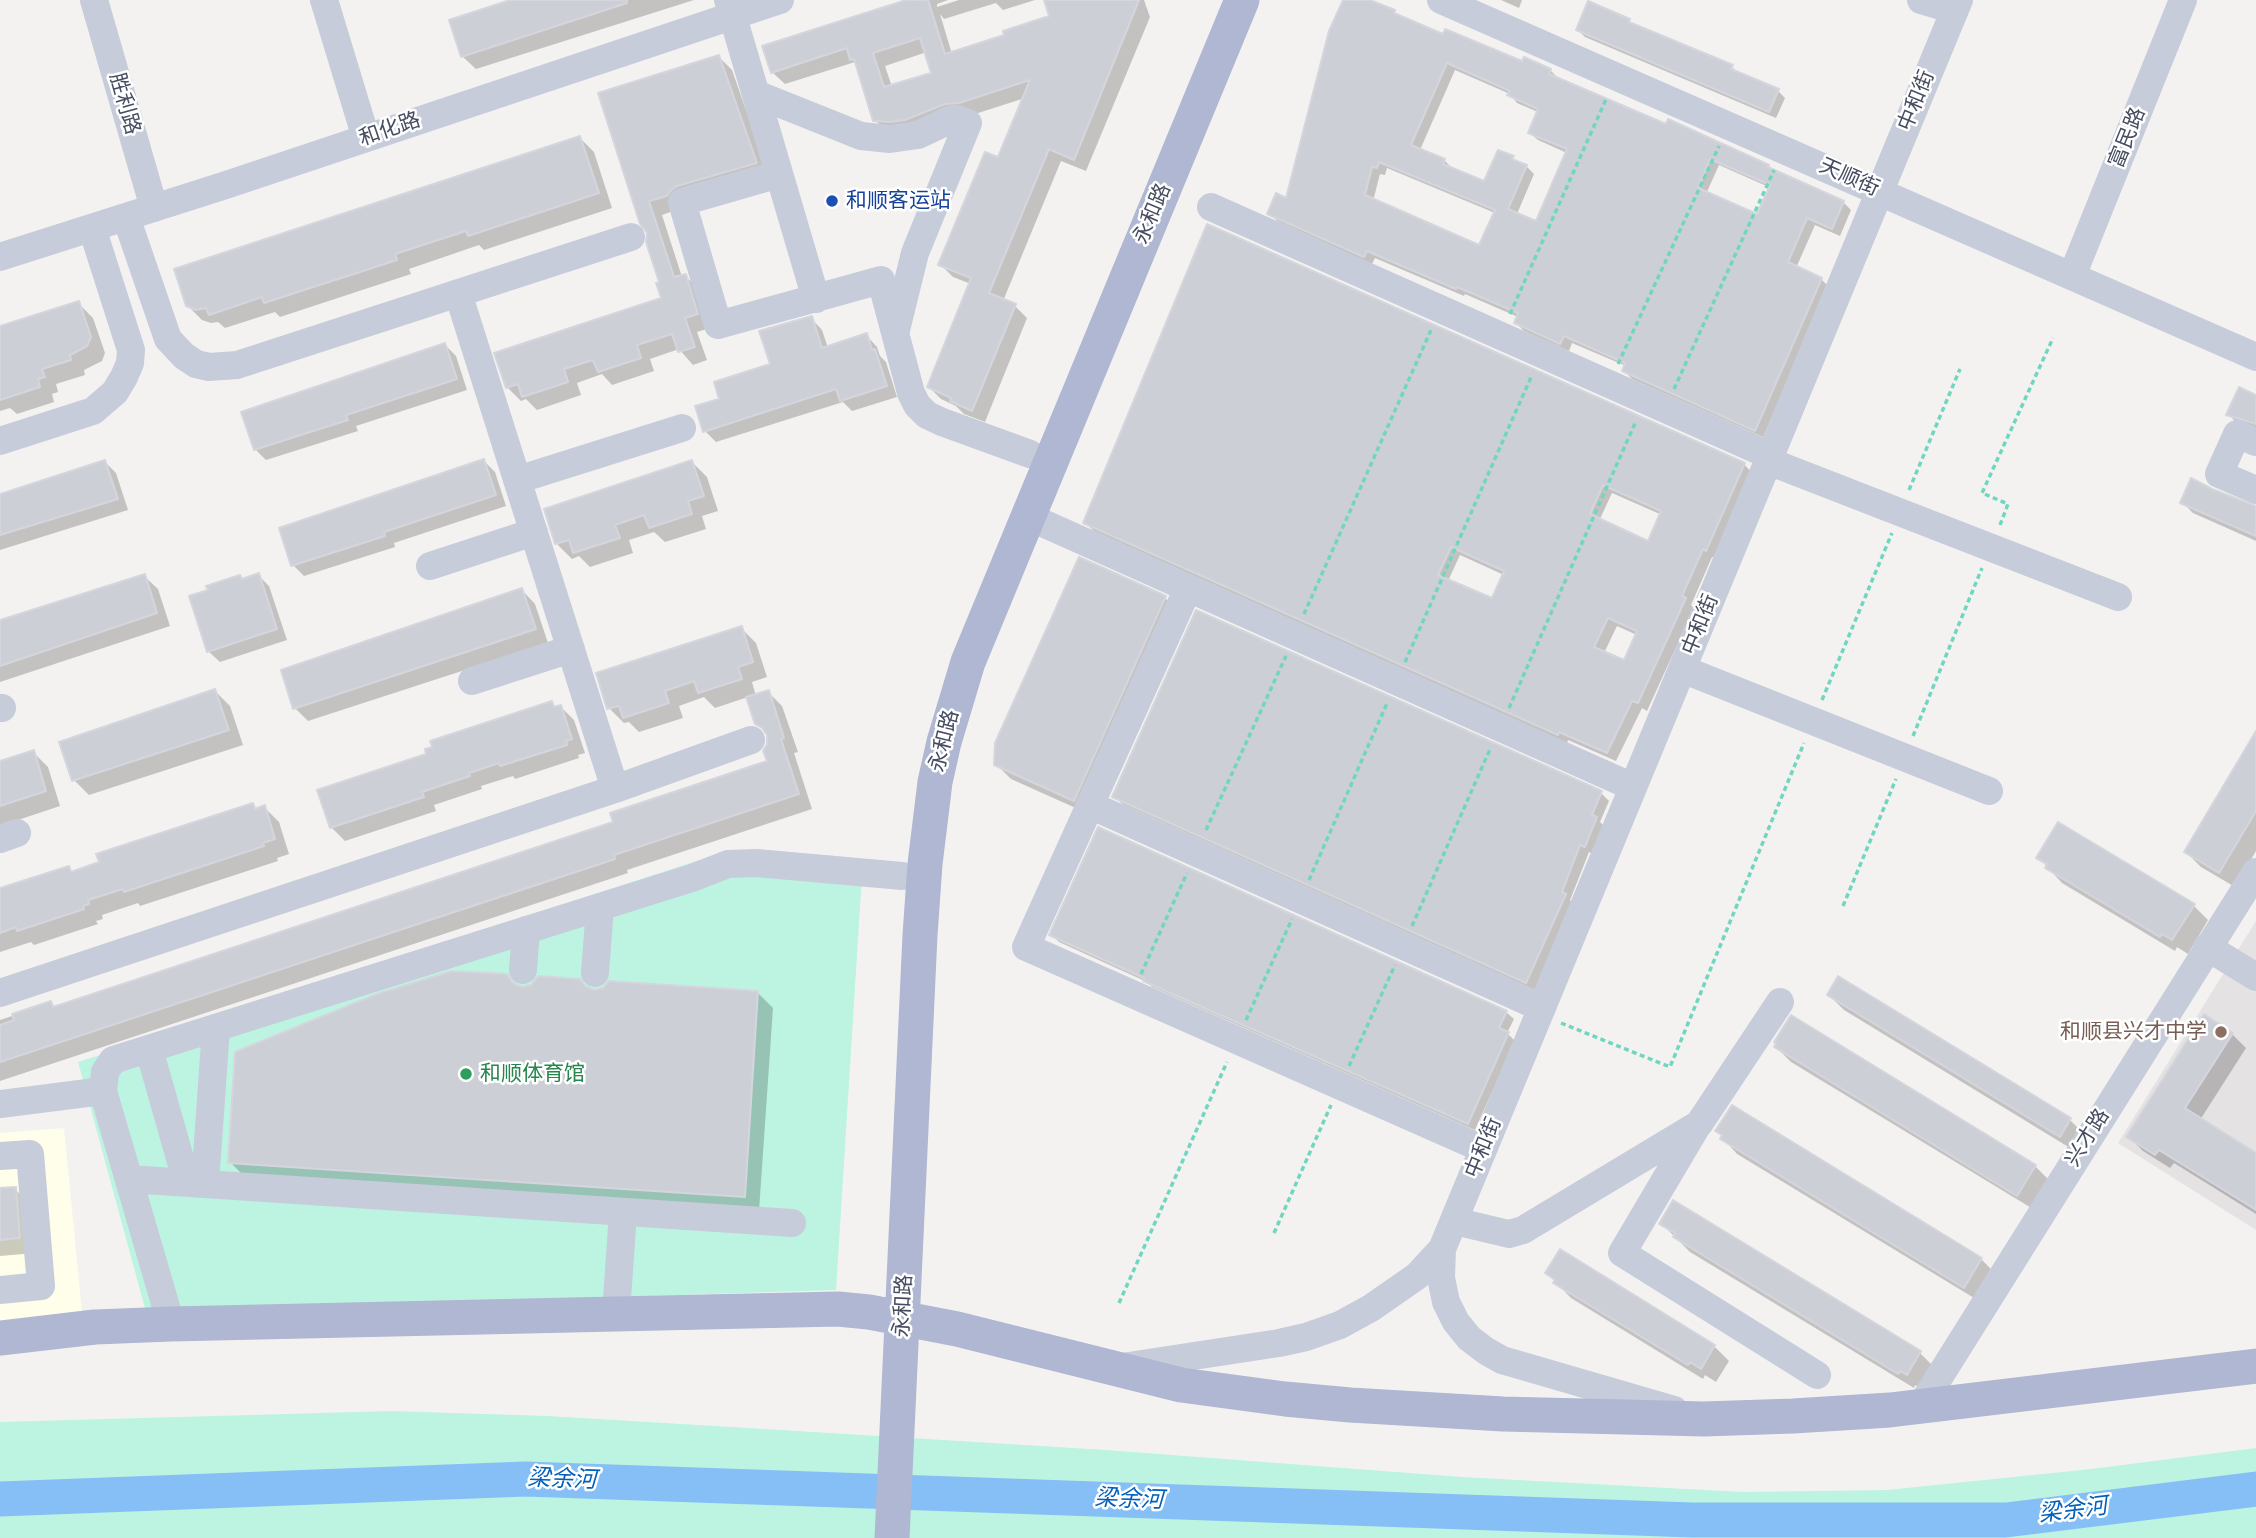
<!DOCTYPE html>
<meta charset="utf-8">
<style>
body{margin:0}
canvas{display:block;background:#f4f2f1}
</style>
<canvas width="2256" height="1538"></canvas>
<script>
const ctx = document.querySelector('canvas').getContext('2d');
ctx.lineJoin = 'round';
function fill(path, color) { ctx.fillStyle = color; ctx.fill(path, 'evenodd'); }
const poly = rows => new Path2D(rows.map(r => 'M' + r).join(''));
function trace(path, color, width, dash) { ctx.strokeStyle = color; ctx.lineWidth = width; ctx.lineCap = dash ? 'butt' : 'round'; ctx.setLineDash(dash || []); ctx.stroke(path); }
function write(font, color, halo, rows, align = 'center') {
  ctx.font = font + ' "DM Sans","Noto Sans SC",sans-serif'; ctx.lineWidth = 5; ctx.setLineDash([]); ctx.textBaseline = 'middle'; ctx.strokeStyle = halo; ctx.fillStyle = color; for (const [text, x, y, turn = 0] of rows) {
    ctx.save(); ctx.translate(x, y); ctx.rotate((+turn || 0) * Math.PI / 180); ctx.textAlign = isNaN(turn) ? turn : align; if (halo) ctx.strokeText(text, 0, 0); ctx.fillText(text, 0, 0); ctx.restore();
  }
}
fill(poly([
 [64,1128,82,1312,0,1321,0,1133]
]), '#fefeeb');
fill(poly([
 [2256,921,2256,1230,2118,1143]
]), '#e5e2e3');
fill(poly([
 [745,851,825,855,863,859,836,1290,146,1312,78,1062,718,854],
 [391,1411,548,1416,765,1429,1106,1450,1462,1477,1743,1492,1887,1490,2091,1469,2256,1448,2256,1538,0,1538,0,1422]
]), '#bdf4e1');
fill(poly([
 [516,0,694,0,476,69,462,56],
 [912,0,948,0,937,4,937,7,959,0,1035,0,1003,10,996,3,944,19,940,14,952,54,1007,36,1051,18,1046,0,1144,0,1150,17,1086,171,1061,161,1003,301,1015,306,1027,318,985,422,964,414,956,406,941,399,929,387,971,284,953,277,940,264,999,160,1025,98,972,115,888,133,875,120,857,65,855,62,785,84,772,72],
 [927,52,933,74,892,87,885,66],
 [1345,0,1364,0,1444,36,1523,64,1550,70,1558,78,1667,126,1669,121,1768,166,1774,172,1843,202,1851,210,1840,236,1815,225,1796,268,1821,279,1829,287,1763,437,1632,379,1624,371,1626,366,1572,343,1569,351,1524,331,1516,323,1518,317,1465,294,1464,296,1375,258,1372,264,1277,221,1269,213,1287,200],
 [1455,70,1510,94,1517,103,1538,112,1530,133,1538,140,1567,153,1537,223,1517,214,1534,174,1526,166,1499,152,1485,184,1452,168,1444,160,1420,150],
 [1719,165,1771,188,1758,217,1706,194],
 [1387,168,1495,213,1480,247,1373,201,1380,174,1385,175],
 [1501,0,1522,0,1519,8],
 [1589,4,1629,21,1634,25,1732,67,1740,75,1778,91,1785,98,1776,118,1585,37,1578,30],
 [719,57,732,70,769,176,662,215,682,277,685,276,699,289,710,328,697,332,707,360,693,365,679,349,650,359,654,371,612,385,602,374,577,383,581,395,537,410,526,399,521,401,507,387,663,299,661,283,649,232,600,95],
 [580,138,594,152,612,208,484,250,479,245,409,269,411,274,280,317,275,312,225,328,218,322,211,323,202,320,187,305],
 [78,303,93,318,105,353,102,361,84,370,85,375,56,384,58,392,52,394,54,402,17,414,10,408,0,411,0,328],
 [811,318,822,330,828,348,866,335,877,347,880,356,886,362,897,397,852,411,843,402,716,442,705,431,722,400,772,366],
 [445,345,456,356,467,390,356,426,358,431,266,460,255,449],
 [2256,397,2256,432,2243,429,2228,414],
 [484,461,495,472,506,506,394,543,395,547,304,576,293,565],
 [105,462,116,473,128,510,0,550,0,497],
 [692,462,707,477,718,511,702,516,706,529,665,542,654,532,629,540,633,553,590,567,579,556,572,559,557,544,546,510],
 [1744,464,1752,473,1715,558,1712,557,1691,605,1694,608,1647,711,1642,708,1616,761,1568,740,1567,743,1094,531,1085,523],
 [1612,493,1662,515,1649,543,1599,521],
 [1460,555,1504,575,1493,601,1448,581],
 [1617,626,1637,635,1625,663,1604,653],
 [2182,502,2256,509,2256,541,2193,513],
 [258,575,269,586,287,640,220,662,208,651,243,580],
 [144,576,158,589,170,626,0,682,0,622],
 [522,590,535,604,548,643,308,721,295,708],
 [1165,598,1180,613,1089,814,1011,779,996,764],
 [741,628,756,643,767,677,752,682,756,696,768,692,782,706,798,752,794,753,812,809,627,870,628,873,0,1081,0,1020,51,1003,56,1008,616,824,769,762,769,735,756,723,748,697,715,708,704,697,679,706,683,718,639,732,629,722,624,723,609,708],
 [215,691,230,706,243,745,89,795,74,780],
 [551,703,557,708,561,707,574,720,585,753,578,755,579,758,515,779,513,776,481,786,482,789,434,805,436,811,345,841,331,827,428,755],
 [2256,734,2256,851,2235,887,2201,867,2186,852],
 [33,752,48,767,60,806,0,826,0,763],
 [1601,793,1609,801,1600,822,1604,826,1593,854,1589,852,1570,900,1573,904,1535,990,1122,804,1114,796],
 [252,805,257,810,264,807,279,822,289,854,277,858,278,861,140,906,138,903,102,915,103,919,96,921,98,924,34,945,31,942,0,952,0,890,68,868,73,873],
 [2038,857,2193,905,2208,920,2188,954,2177,947,2175,951,2062,883],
 [1052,935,1506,1012,1514,1019,1507,1033,1515,1041,1475,1130,1152,987,1147,982,1059,942],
 [507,976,517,987,522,988,587,989,594,991,758,993,773,1008,759,1211,245,1177,230,1162],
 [1829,995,2070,1120,2085,1135,2075,1151,1844,1010],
 [2232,1034,2246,1048,2200,1120,2256,1155,2256,1214,2174,1163,2170,1168,2143,1151,2128,1136],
 [1776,1047,2035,1166,2050,1181,2033,1209,1791,1062],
 [1717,1131,1981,1259,1996,1274,1979,1301,1737,1154],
 [15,1189,30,1204,35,1253,0,1256,0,1190],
 [1673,1202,1920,1353,1935,1368,1922,1389,1915,1385,1914,1388,1690,1252,1661,1223],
 [1547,1273,1714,1346,1729,1361,1716,1382,1705,1375,1703,1379,1571,1298]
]), '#0003');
trace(poly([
 [0,1499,526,1479,1692,1520,2006,1520,2256,1489]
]), '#86bff5', 35);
const building = poly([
 [510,0,627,0,627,3,461,57,449,20,510,0],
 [906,0,928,0,945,54,1004,35,1003,31,1049,16,1044,0,1139,0,1074,160,1049,149,989,293,1016,304,972,411,950,401,951,398,927,387,971,278,938,265,985,152,998,157,1030,80,959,103,945,104,905,120,890,122,873,121,854,59,850,60,847,48,771,73,762,46,906,0],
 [920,38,931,73,884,87,873,53,920,38],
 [1343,0,1370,0,1395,10,1394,13,1443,34,1445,29,1522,61,1524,57,1551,69,1549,74,1666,124,1668,119,1769,165,1768,167,1844,201,1832,229,1807,218,1788,262,1822,278,1755,431,1622,371,1625,363,1564,336,1560,344,1514,323,1518,313,1457,287,1456,289,1367,251,1364,257,1267,214,1276,193,1286,198,1329,31,1343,0],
 [1447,63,1510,91,1507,95,1538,109,1528,133,1567,149,1536,221,1508,209,1527,165,1512,159,1514,156,1498,150,1484,181,1443,164,1445,159,1411,145,1447,63],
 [1710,159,1770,185,1757,214,1698,188,1710,159],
 [1379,162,1495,210,1479,245,1365,195,1372,167,1377,168,1379,162],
 [1588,1,1630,19,1629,22,1733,65,1731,69,1779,89,1769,112,1576,30,1588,1],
 [719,55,757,163,677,186,671,190,667,196,649,201,674,277,686,274,698,314,685,318,695,347,678,352,672,334,637,345,641,358,598,372,593,360,564,369,568,382,522,397,518,384,506,388,494,353,661,298,656,283,659,282,646,242,647,233,640,224,598,93,719,55],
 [580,136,599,193,468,236,466,231,395,254,397,260,264,303,262,297,209,315,206,308,196,310,186,306,174,269,580,136],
 [1207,224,1745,463,1706,551,1703,549,1682,596,1686,598,1638,703,1632,701,1607,753,1559,732,1558,735,1083,523,1207,224],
 [1603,485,1661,511,1648,541,1590,514,1603,485],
 [1451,547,1504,571,1492,598,1438,575,1451,547],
 [1608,618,1637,631,1624,660,1594,647,1608,618],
 [79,301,91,337,87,346,70,355,71,360,42,369,45,377,38,379,40,387,0,400,0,326,79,301],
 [812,316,822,348,867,333,872,350,875,349,887,386,840,401,836,389,703,432,695,406,719,399,714,382,770,364,759,331,812,316],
 [445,343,457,379,346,415,348,420,254,450,241,412,445,343],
 [2239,387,2256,395,2256,424,2226,415,2239,387],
 [484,459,496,495,384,532,385,536,291,566,279,528,484,459],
 [105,460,118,499,0,535,0,494,105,460],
 [692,460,704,496,688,501,692,514,649,528,644,515,615,525,620,538,573,553,569,540,555,544,544,509,692,460],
 [2191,478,2212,489,2256,506,2256,536,2180,503,2191,478],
 [1079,557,1166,596,1074,801,994,765,995,743,1079,557],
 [259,573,277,629,207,652,189,596,208,590,206,586,240,575,242,579,259,573],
 [145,574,157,613,0,666,0,620,145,574],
 [522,588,536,629,293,709,281,670,522,588],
 [1196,610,1602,791,1592,815,1597,817,1585,847,1580,845,1562,892,1566,894,1526,983,1112,797,1196,610],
 [742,626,753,662,738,667,742,679,698,693,694,681,665,691,669,703,623,718,619,706,607,709,596,673,742,626],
 [215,689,229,730,72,781,59,742,215,689],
 [769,690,784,738,781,739,799,794,614,855,615,859,0,1062,0,1025,14,1020,12,1014,51,1001,53,1007,613,822,610,813,767,761,763,751,767,744,767,735,762,728,755,724,746,697,769,690],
 [552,701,554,707,561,705,572,739,566,741,567,745,500,766,499,763,469,773,470,776,422,792,424,797,330,828,317,790,426,754,425,749,432,747,430,741,552,701],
 [2256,731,2256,811,2219,873,2184,852,2256,731],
 [34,750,46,791,0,806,0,761,34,750],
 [253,803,255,809,265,805,275,839,263,843,264,846,124,892,123,889,88,900,89,904,83,906,84,909,17,931,16,927,0,933,0,888,69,866,71,872,99,862,96,854,253,803],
 [2058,822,2195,904,2172,940,2162,934,2160,937,2045,868,2047,864,2036,858,2058,822],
 [1098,827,1507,1011,1499,1028,1509,1032,1468,1124,1143,981,1144,978,1049,935,1098,827],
 [452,971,507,974,513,983,522,987,531,985,538,976,580,979,585,986,594,990,603,988,609,981,758,991,745,1197,228,1163,235,1052,377,994,452,971],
 [1838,976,2071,1118,2060,1137,1827,995,1838,976],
 [2204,1014,2233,1033,2185,1108,2256,1153,2256,1210,2159,1150,2155,1155,2126,1137,2204,1014],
 [1791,1015,2036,1165,2017,1196,1774,1047,1776,1043,1774,1042,1791,1015],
 [1732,1105,1982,1258,1964,1288,1720,1139,1722,1135,1715,1131,1732,1105],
 [16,1187,20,1238,0,1240,0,1188,16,1187],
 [1673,1200,1921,1351,1907,1375,1900,1371,1898,1374,1673,1237,1675,1233,1659,1224,1673,1200],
 [1560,1249,1715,1345,1701,1369,1690,1362,1688,1365,1553,1283,1555,1280,1545,1273,1560,1249]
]);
fill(building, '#cdcfd7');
trace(building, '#d5d5dd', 2);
trace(poly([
 [1510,314,1607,97],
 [1618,364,1719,146],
 [1674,389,1774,170],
 [1909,490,1960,369],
 [2000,525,2008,504,1982,493,2053,338],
 [1304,614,1431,330],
 [1405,662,1532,375],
 [1822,700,1892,533],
 [1509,708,1636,421],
 [1913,736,1982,568],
 [1206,830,1286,656],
 [1309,880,1388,701],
 [1843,906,1896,779],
 [1412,926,1491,747],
 [1141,974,1187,873],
 [1246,1020,1292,919],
 [1561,1023,1670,1067,1804,743],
 [1349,1066,1395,965],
 [1274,1233,1331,1105],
 [1119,1303,1227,1062]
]), '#71d6c0', 3.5, [5, 3.5]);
trace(poly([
 [94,0,154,208],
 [324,0,366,138],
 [728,0,816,299],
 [1441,0,2256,357],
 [1921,0,1955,10],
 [756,94,861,136,890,139,918,135,952,119,956,119,968,123,915,253,896,330],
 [779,174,682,202,718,325,881,280,911,393,917,405,927,415,942,422,1030,454],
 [1211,207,1771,456],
 [126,217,168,339,184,356,196,364,209,367,237,365,631,237],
 [0,257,226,185,780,0],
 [2072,276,2183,0],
 [458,293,615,789],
 [0,441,93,411,115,392,124,377,130,363,131,350,92,228],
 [2256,442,2237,434,2219,474,2256,490],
 [1768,461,2118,597],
 [517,480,682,428],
 [1027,516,1633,787],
 [430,566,534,532],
 [1188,588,1026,947,1483,1149],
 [1682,669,1989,791],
 [472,681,571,649],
 [0,708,2,708],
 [1090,805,1542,1008],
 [0,839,17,833],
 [2207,947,2256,977],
 [523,970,526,930],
 [595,973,600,907],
 [0,993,615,789,751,740],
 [149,1049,187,1183],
 [0,1104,103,1091],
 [1697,1126,1622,1253,1817,1375],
 [0,1156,30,1154,41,1286,0,1290],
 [129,1179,792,1223],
 [205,1184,216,1028],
 [1454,1221,1509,1234,1523,1230,1699,1124,1780,1002],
 [616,1314,623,1212],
 [171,1324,103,1091,105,1072,113,1060,692,878,728,864,756,863,902,876],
 [1122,1367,1279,1343,1306,1337,1340,1325,1371,1308,1417,1276,1442,1249],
 [1921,1406,2256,872],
 [1674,1410,1502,1360,1486,1351,1469,1338,1456,1322,1446,1302,1441,1278,1442,1249,1959,0]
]), '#c7ccda', 28);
trace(poly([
 [0,1338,95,1327,171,1324,838,1309,869,1312,957,1329,1181,1385,1285,1399,1350,1405,1503,1414,1704,1419,1793,1416,1890,1410,2256,1366],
 [892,1538,920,935,925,864,935,782,944,742,968,662,1242,0]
]), '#afb7d2', 35);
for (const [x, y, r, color] of [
 [832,201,7,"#1a4fb4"],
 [2221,1032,7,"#8d6e63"],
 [466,1074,7,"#2e9e5b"]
]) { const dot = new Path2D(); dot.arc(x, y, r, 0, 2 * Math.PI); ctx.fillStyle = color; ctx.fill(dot); trace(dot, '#fff', 2.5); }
write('21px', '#474d61', '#fff', [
 ["中和街",1917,101,-68],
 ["胜利路",124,104,74],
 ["和化路",390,130,-19],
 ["富民路",2128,138,-68],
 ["天顺街",1849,178,24],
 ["永和路",1153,214,-67],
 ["中和街",1701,625,-68],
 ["永和路",945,741,-76],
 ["兴才路",2088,1138,-58],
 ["中和街",1484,1148,-68],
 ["永和路",904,1306,-87]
]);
write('21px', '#164399', '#fff', [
 ["和顺客运站",846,201]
], 'left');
write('21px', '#785e54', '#fff', [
 ["和顺县兴才中学",2207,1032]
], 'right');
write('21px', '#27864d', '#fff', [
 ["和顺体育馆",480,1074]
], 'left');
write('italic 23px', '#0060bb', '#fff', [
 ["梁余河",562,1480,2],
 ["梁余河",1129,1500,2],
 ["梁余河",2073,1511,-7]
]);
</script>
